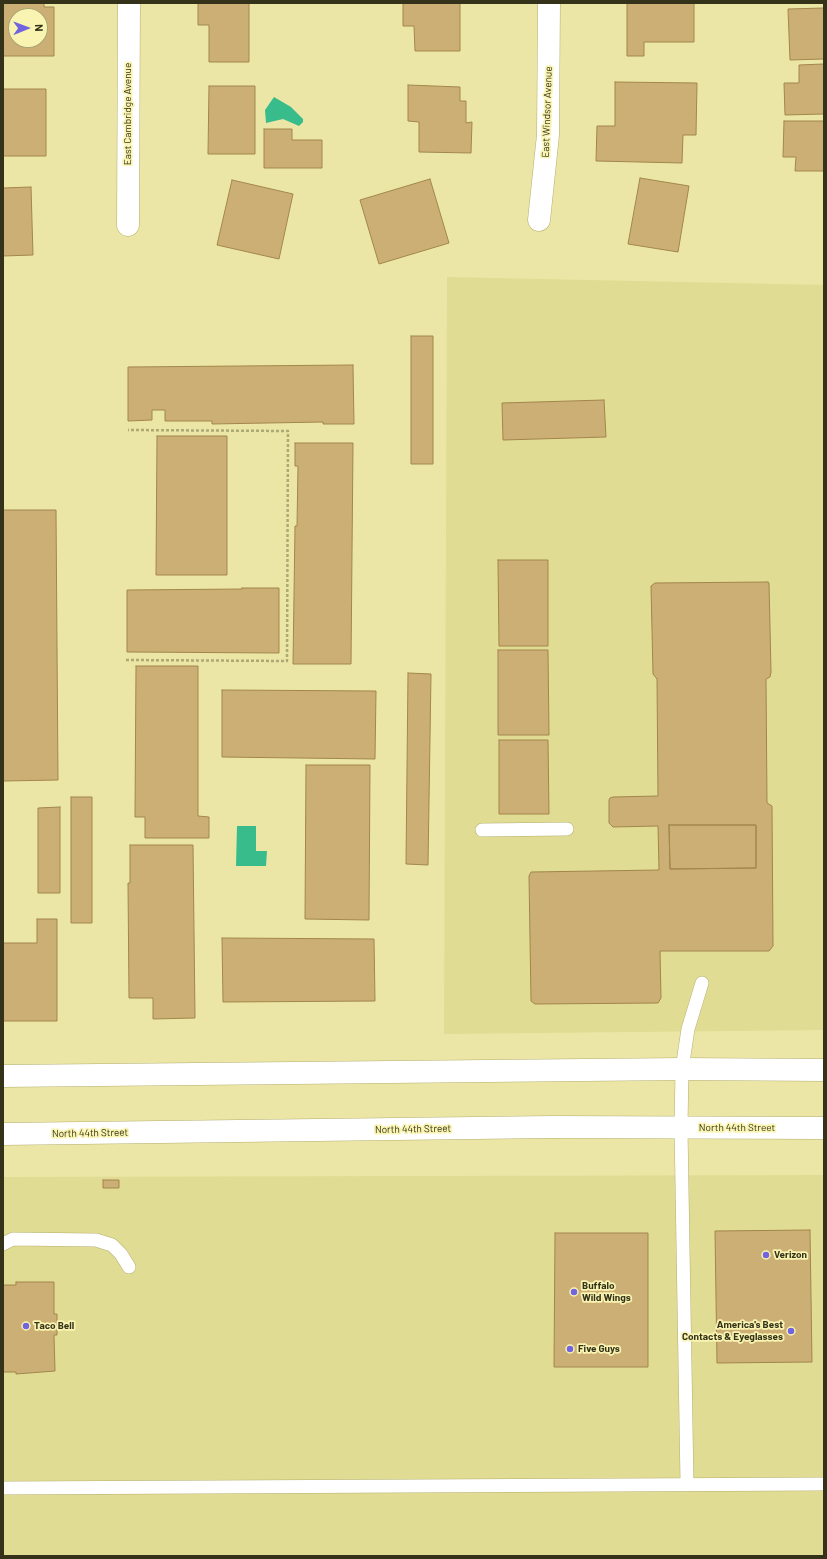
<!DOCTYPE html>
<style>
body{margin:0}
#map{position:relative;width:827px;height:1559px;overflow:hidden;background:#ebe6a5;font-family:Barlow,sans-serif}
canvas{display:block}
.frame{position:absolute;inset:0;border:4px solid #343218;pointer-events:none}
.north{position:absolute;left:8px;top:8px;width:40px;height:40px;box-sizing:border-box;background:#f9f4b2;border:1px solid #aaa674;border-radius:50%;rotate:89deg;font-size:11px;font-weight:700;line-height:16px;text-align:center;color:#343218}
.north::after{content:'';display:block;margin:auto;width:14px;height:18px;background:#7164de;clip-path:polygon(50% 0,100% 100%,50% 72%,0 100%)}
</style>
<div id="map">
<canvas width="827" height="1559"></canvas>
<div class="frame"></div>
<div class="north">N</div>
</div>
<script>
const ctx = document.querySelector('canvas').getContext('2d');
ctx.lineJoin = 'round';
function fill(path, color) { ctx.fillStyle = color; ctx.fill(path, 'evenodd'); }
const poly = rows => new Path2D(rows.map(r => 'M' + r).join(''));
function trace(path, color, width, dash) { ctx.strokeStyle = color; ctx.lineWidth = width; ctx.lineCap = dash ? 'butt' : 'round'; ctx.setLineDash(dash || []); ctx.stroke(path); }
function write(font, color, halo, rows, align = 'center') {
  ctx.font = font + ' Barlow,sans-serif'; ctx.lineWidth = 3.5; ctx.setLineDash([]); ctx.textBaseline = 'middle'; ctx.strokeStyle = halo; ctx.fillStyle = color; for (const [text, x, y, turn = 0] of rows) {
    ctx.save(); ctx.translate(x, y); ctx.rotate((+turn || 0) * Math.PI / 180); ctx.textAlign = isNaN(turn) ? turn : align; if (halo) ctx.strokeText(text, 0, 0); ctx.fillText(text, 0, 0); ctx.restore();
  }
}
fill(poly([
 [447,277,824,285,824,1030,444,1034],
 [824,1175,824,1556,3,1556,3,1177]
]), '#e1dc93');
fill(poly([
 [274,97,291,107,303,119,303,122,299,126,283,119,266,123,265,110],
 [237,826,256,826,256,851,267,851,266,866,236,866]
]), '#39bc8c');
const building = poly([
 [3,3,44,3,44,7,54,7,54,56,3,56,3,3],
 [16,16,40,16,40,40,16,40,16,16],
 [198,3,249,3,249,62,209,62,209,25,198,25,198,3],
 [403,3,460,3,460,51,415,51,414,26,403,26,403,3],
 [627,3,694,3,694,42,644,42,644,56,627,56,627,3],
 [824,8,824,59,790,60,788,9,824,8],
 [824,64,824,114,785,115,784,83,799,83,799,65,824,64],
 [615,82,697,83,696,135,683,135,682,163,596,161,597,126,615,126,615,82],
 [408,85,460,87,460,101,466,101,466,123,472,122,471,153,419,152,419,122,408,121,408,85],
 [209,86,255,86,255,154,208,154,209,86],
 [3,89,46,89,46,156,3,156,3,89],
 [784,121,824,121,824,171,795,171,796,157,783,157,784,121],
 [264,129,292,129,292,140,322,140,322,168,264,168,264,129],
 [640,178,689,186,678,252,628,244,640,178],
 [430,179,449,243,379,264,360,200,430,179],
 [232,180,293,194,279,259,217,245,232,180],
 [31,187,33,255,3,256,3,188,31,187],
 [411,336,433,336,433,464,411,464,411,336],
 [353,365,354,424,323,424,323,422,212,424,212,421,165,421,165,410,152,410,152,420,128,421,128,367,353,365],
 [604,400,606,437,503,440,502,403,604,400],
 [157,436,227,436,227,575,156,575,157,436],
 [295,443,353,443,351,664,293,664,295,526,297,526,298,466,295,466,295,443],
 [3,510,56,510,58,780,3,781,3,510],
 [498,560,548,560,548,646,499,646,498,560],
 [768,582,769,583,771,672,770,677,766,679,767,803,772,806,773,946,769,951,660,951,661,998,658,1003,535,1004,531,1001,529,876,531,872,659,870,658,826,613,827,609,823,609,800,610,798,613,797,658,796,657,679,653,674,651,586,655,583,768,582],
 [669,825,756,825,756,868,670,869,669,825],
 [242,588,279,588,279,653,127,652,127,590,242,589,242,588],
 [498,650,548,650,549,735,498,735,498,650],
 [136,666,198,666,198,816,209,817,209,838,145,838,145,817,135,817,136,666],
 [408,673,431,674,428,865,406,864,408,673],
 [222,690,376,691,375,759,222,757,222,690],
 [499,740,548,740,549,814,499,814,499,740],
 [306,765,370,765,369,920,305,919,306,765],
 [71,797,92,797,92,923,71,923,71,797],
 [60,807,60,893,38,893,38,808,60,807],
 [669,825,756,825,756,868,670,869,669,825],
 [130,845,193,845,195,1018,153,1019,153,998,129,998,128,883,130,883,130,845],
 [37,919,57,919,57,1021,3,1021,3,943,37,943,37,919],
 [222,938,374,939,375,1001,223,1002,222,938],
 [103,1180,119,1180,119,1188,103,1188,103,1180],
 [810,1230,812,1362,717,1363,715,1231,810,1230],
 [555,1233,648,1233,648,1367,554,1367,555,1233],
 [16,1282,54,1282,54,1314,57,1314,57,1335,54,1335,55,1371,16,1374,16,1372,3,1372,3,1285,16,1285,16,1282]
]);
fill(building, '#ccaf74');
trace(building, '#a2864c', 1);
const lane = poly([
 [482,830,567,829],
 [3,1244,13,1239,96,1240,112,1245,121,1254,129,1267],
 [687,1483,681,1128,682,1069,688,1029,702,983],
 [3,1488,824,1484]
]);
const street = poly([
 [539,220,548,135,549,3],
 [128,225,129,3]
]);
const primary = poly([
 [3,1076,682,1069,824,1070],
 [3,1134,552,1127,824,1128]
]);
trace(lane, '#b4af6f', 14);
trace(street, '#b4af6f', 23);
trace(primary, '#b4af6f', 23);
trace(poly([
 [126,660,287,661,288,431,128,430]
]), '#ada975', 2.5, [3, 2]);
trace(lane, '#fff', 13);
trace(street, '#fff', 22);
trace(primary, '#fff', 22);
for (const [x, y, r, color] of [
 [766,1255,4,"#7164de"],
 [574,1292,4,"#7164de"],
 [26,1326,4,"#7164de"],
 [791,1331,4,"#7164de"],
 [570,1349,4,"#7164de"]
]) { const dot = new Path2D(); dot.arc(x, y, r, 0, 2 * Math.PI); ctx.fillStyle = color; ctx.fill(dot); trace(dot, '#f9f4b2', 1.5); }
write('10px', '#343218', '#f9f4b2', [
 ["East Windsor Avenue",547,112,-88],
 ["East Cambridge Avenue",128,114,-90],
 ["North 44th Street",737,1128],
 ["North 44th Street",413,1129,-1],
 ["North 44th Street",90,1133,-1]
]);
write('bold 10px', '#343218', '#f9f4b2', [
 ["Verizon",774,1255],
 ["Buffalo",582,1286],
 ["Wild Wings",582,1298],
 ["America's Best",783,1325,"right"],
 ["Contacts & Eyeglasses",783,1337,"right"],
 ["Taco Bell",34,1326],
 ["Five Guys",578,1349]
], 'left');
</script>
